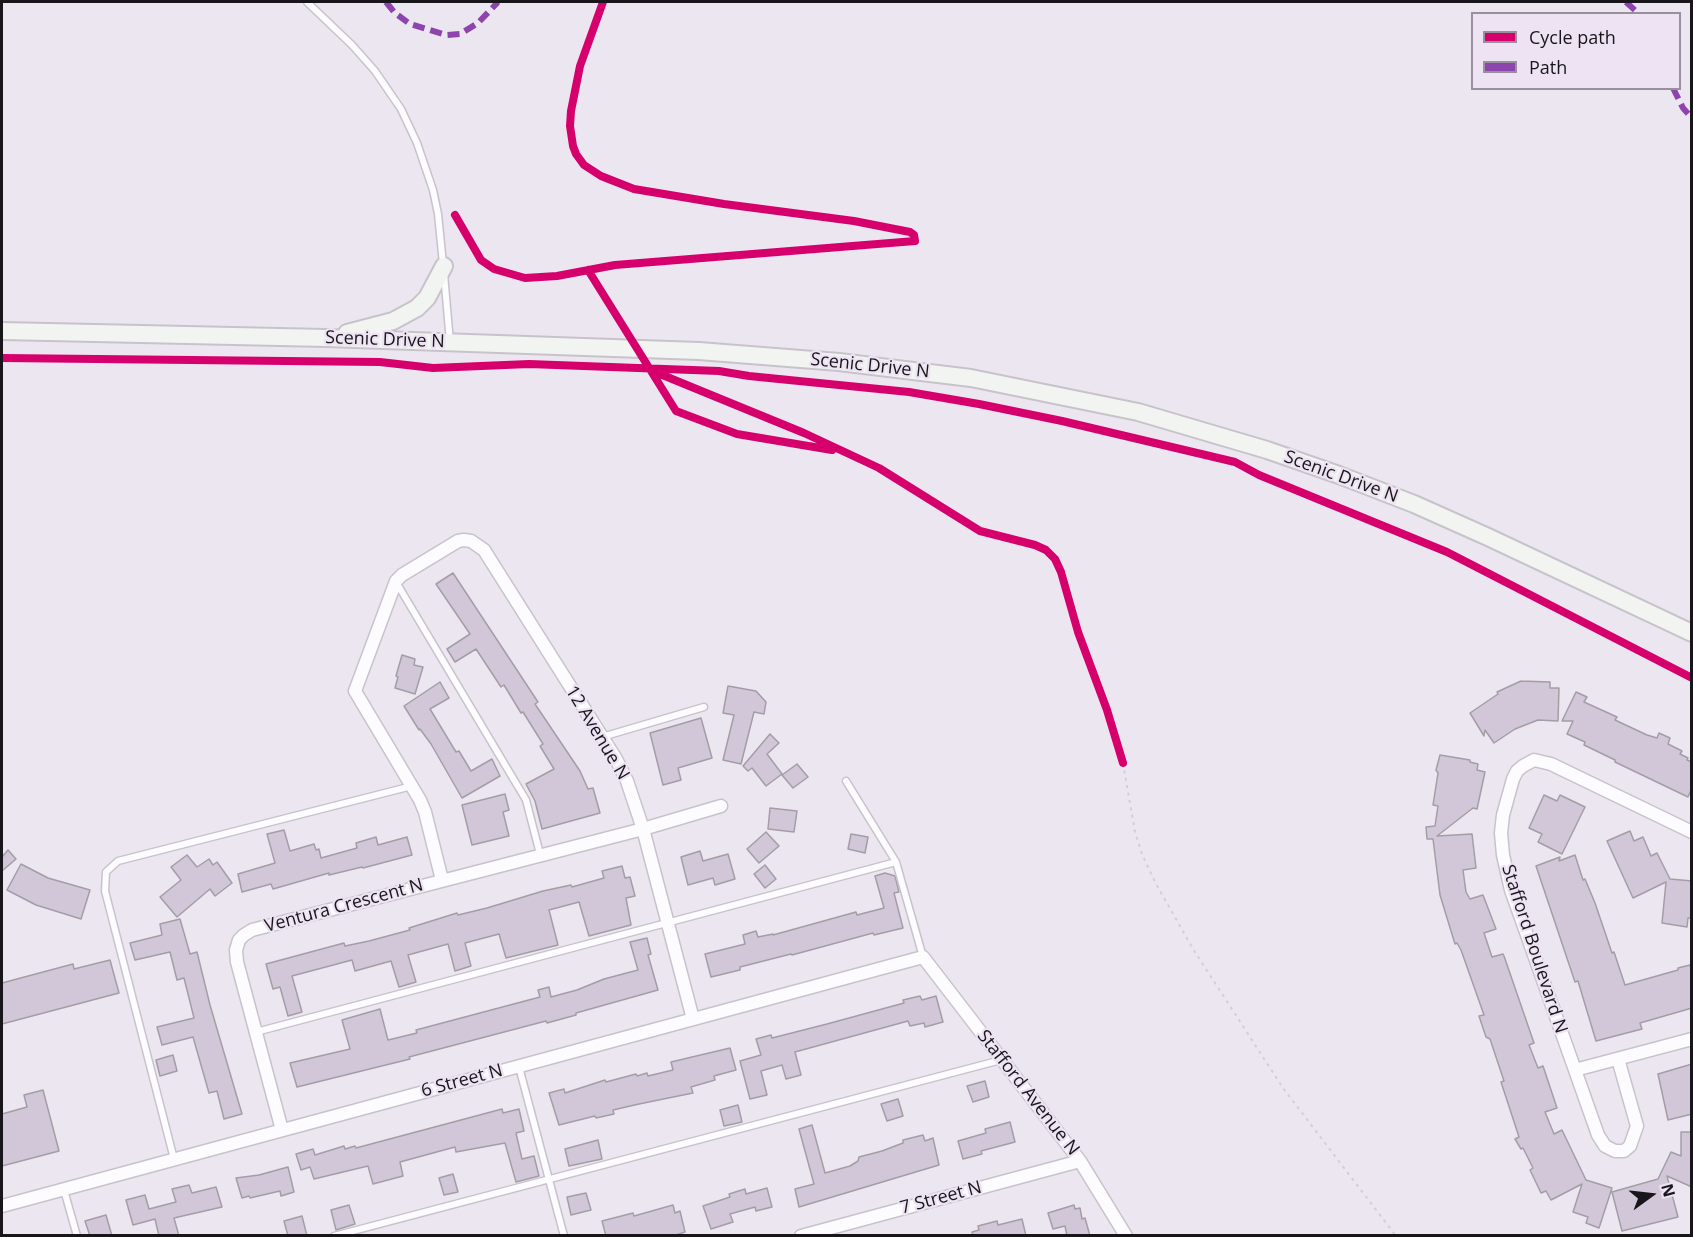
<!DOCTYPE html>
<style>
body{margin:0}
#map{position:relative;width:1693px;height:1237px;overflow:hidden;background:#ece6f0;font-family:"Open Sans",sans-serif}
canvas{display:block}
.frame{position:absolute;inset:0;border:3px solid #19161b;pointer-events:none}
.legend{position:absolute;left:1471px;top:12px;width:210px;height:78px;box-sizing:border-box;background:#ede3f3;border:2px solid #98919d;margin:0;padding:8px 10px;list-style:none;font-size:18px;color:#19161b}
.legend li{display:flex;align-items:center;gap:12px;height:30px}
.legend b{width:30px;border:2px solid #98919d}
.north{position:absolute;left:1621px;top:1165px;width:60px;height:60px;-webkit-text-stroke:4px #ede3f3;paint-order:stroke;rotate:75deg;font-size:16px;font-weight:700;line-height:24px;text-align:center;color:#19161b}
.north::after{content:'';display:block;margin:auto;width:21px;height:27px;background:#19161b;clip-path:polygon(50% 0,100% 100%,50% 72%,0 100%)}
</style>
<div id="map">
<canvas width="1693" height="1237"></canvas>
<div class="frame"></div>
<ul class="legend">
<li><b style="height:8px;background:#d6006c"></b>Cycle path</li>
<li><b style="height:8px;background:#8e44ad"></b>Path</li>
</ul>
<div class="north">N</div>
</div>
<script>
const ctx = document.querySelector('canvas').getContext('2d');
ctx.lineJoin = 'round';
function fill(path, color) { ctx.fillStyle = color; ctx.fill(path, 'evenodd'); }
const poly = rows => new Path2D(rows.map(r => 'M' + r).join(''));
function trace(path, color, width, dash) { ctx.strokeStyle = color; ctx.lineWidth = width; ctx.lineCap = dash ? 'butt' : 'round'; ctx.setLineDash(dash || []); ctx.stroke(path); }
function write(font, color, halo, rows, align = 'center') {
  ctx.font = font + ' "Open Sans",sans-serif'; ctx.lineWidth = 4.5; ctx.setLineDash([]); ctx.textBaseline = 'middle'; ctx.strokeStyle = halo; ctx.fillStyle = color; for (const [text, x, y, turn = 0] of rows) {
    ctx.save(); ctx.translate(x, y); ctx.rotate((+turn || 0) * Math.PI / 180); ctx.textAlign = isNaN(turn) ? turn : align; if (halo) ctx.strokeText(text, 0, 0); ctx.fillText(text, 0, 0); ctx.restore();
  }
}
const building = poly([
 [453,573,538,702,535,704,580,771,588,789,593,788,600,813,542,829,535,801,526,784,554,769,540,746,543,744,523,712,521,713,504,685,501,687,476,649,455,662,447,649,470,634,436,584,453,573],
 [402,655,415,659,414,665,423,667,415,694,395,688,398,677,396,676,402,655],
 [1521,681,1550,682,1550,688,1559,688,1558,721,1538,720,1515,729,1494,743,1485,730,1484,736,1470,713,1498,694,1497,692,1521,681],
 [440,682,449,698,430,709,456,752,459,751,471,771,492,759,500,776,462,798,431,744,420,729,419,730,404,706,440,682],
 [728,686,756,691,766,702,764,714,754,712,741,764,723,760,734,715,723,713,728,686],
 [1576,692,1587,697,1584,702,1617,717,1615,720,1647,735,1657,738,1659,733,1670,738,1668,744,1682,751,1680,754,1688,758,1687,760,1692,762,1692,788,1688,797,1615,762,1615,760,1584,745,1585,742,1567,734,1573,721,1562,721,1576,692],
 [701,718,712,758,678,768,681,780,663,785,650,733,701,718],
 [770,734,779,743,767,754,782,774,766,786,752,768,748,771,743,766,770,734],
 [1440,755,1470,760,1470,762,1478,764,1477,770,1485,772,1477,809,1473,808,1437,836,1472,834,1476,868,1463,870,1466,892,1470,899,1483,895,1496,929,1484,933,1492,957,1503,954,1504,956,1534,1043,1529,1045,1538,1068,1543,1066,1557,1108,1545,1112,1554,1134,1562,1130,1586,1180,1612,1188,1599,1228,1586,1223,1588,1217,1573,1212,1582,1184,1551,1200,1546,1191,1541,1193,1530,1170,1533,1168,1523,1148,1521,1149,1515,1139,1519,1137,1501,1082,1504,1081,1490,1039,1486,1037,1479,1016,1484,1015,1461,950,1457,943,1455,944,1440,895,1433,839,1427,839,1426,827,1435,826,1438,806,1433,805,1438,773,1436,770,1440,755],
 [797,764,808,777,793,788,782,775,797,764],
 [505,794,509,810,503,812,509,836,472,845,462,805,505,794],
 [1544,795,1557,801,1560,795,1585,807,1562,854,1538,842,1542,834,1529,828,1544,795],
 [770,808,797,811,794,832,768,829,770,808],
 [284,830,290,851,314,844,316,850,319,849,321,858,357,848,356,843,376,837,378,845,407,837,412,855,363,868,362,867,329,875,329,873,273,889,271,884,242,892,238,874,275,863,267,834,284,830],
 [1630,831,1634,841,1643,837,1651,856,1657,853,1670,879,1692,881,1692,918,1688,918,1687,927,1662,923,1666,882,1633,898,1607,841,1630,831],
 [766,832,779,846,759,863,747,849,766,832],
 [851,834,868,837,865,853,848,849,851,834],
 [8,850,16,859,2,871,2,857,8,850],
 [700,851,703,861,728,854,735,879,715,885,713,878,688,885,681,857,700,851],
 [187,855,197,867,209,859,213,865,217,862,232,883,215,896,210,889,177,917,160,897,181,880,171,867,187,855],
 [1575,855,1583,880,1585,879,1595,903,1612,953,1614,952,1625,985,1678,970,1678,968,1690,965,1692,972,1692,1008,1640,1023,1642,1029,1596,1041,1578,981,1575,982,1536,866,1560,857,1559,861,1575,855],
 [21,864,48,878,90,890,81,919,36,905,7,890,21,864],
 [765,865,776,879,765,888,754,874,765,865],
 [622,866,625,878,630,877,635,896,626,898,631,925,589,936,579,902,549,910,558,945,506,958,499,934,465,943,471,966,455,971,448,944,408,955,416,982,399,987,391,961,355,971,352,960,292,976,302,1012,288,1016,280,987,273,989,266,964,344,943,345,946,369,941,410,930,409,928,457,913,458,915,487,908,543,891,571,885,572,887,604,878,602,871,622,866],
 [885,873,895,876,899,892,894,893,903,928,874,935,873,933,792,955,791,954,740,967,740,970,711,977,705,954,745,944,743,935,756,931,758,937,773,934,773,935,856,912,857,915,884,908,875,876,885,873],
 [180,919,190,954,197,952,210,1005,242,1114,224,1119,217,1091,209,1093,193,1037,162,1045,157,1027,194,1018,184,978,177,980,170,952,135,960,130,943,162,935,160,924,180,919],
 [647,938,651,954,648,955,658,990,576,1013,576,1015,547,1023,546,1021,409,1057,410,1059,297,1087,290,1063,350,1049,342,1020,380,1009,388,1040,417,1033,416,1030,540,997,538,990,549,987,551,997,577,990,604,979,638,970,630,942,647,938],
 [110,960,119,993,2,1024,2,983,73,964,74,969,110,960],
 [920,996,922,1000,936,996,943,1022,925,1027,924,1023,910,1026,908,1021,795,1052,801,1075,786,1079,782,1065,761,1071,767,1095,750,1099,740,1061,761,1055,756,1039,771,1035,772,1038,827,1024,904,1003,903,1000,920,996],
 [730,1048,736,1070,714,1076,715,1080,691,1087,693,1093,639,1104,613,1110,614,1114,596,1118,595,1116,559,1125,549,1093,564,1089,565,1093,605,1080,606,1082,636,1074,637,1076,647,1073,648,1076,673,1070,671,1062,730,1048],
 [173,1055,177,1071,160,1076,156,1060,173,1055],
 [1692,1064,1692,1114,1668,1120,1658,1074,1692,1064],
 [985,1081,989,1097,973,1102,967,1086,985,1081],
 [43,1090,59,1151,2,1166,2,1114,27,1107,24,1095,43,1090],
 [898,1099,903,1116,887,1121,881,1104,898,1099],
 [738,1105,742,1122,724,1126,720,1110,738,1105],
 [502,1109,503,1113,519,1109,524,1131,516,1133,522,1159,534,1156,539,1176,516,1182,505,1143,456,1152,455,1147,400,1162,403,1176,373,1184,368,1166,314,1179,310,1167,301,1170,296,1154,313,1149,315,1155,344,1146,345,1149,355,1146,356,1148,502,1109],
 [1010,1122,1015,1142,981,1151,982,1154,963,1159,958,1141,986,1133,985,1129,1010,1122],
 [812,1125,825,1173,850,1166,858,1161,859,1157,882,1151,903,1143,903,1140,923,1135,925,1141,933,1138,939,1165,799,1207,795,1189,814,1184,799,1129,812,1125],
 [1681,1132,1692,1132,1692,1187,1667,1176,1678,1217,1622,1231,1612,1192,1658,1179,1671,1152,1681,1156,1681,1132],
 [598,1140,602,1159,569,1166,565,1149,598,1140],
 [288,1167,294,1192,281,1196,280,1191,250,1198,249,1196,242,1198,236,1178,259,1175,288,1167],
 [453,1174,458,1192,444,1195,439,1178,453,1174],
 [189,1185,192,1193,216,1187,222,1207,174,1218,179,1236,159,1236,155,1219,133,1225,126,1200,145,1195,149,1209,176,1202,172,1189,189,1185],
 [767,1188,772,1207,756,1211,755,1207,730,1214,733,1222,711,1229,703,1206,730,1197,729,1194,745,1189,746,1194,767,1188],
 [586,1193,591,1210,571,1215,567,1197,586,1193],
 [349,1205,355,1224,336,1230,331,1210,349,1205],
 [673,1205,675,1213,680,1211,685,1232,673,1236,606,1236,602,1221,633,1213,634,1216,673,1205],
 [1074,1205,1075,1209,1080,1208,1082,1219,1085,1218,1090,1236,1067,1236,1065,1226,1053,1229,1048,1213,1074,1205],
 [106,1215,112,1236,90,1236,85,1221,106,1215],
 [302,1216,307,1236,288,1236,284,1221,302,1216],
 [1022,1219,1026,1236,973,1236,972,1232,979,1230,978,1226,997,1221,998,1225,1022,1219]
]);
fill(building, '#d2c6d9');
trace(building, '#a39ea6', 1.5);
const lane = poly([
 [307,2,352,45,375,71,401,109,417,143,433,190,438,214,443,264],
 [444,274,450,342],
 [396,582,526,800,540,854],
 [602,737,704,707],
 [846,781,896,862,923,957],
 [256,1032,896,862],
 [519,1067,564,1236],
 [174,1159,105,891,106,872,118,861,412,786],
 [64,1190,77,1236],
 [334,1236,1001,1060]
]);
const street = poly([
 [1692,832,1551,764,1534,760,1523,766,1517,771,1513,779,1503,815,1501,833,1503,855,1511,890,1575,1070,1692,1039],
 [442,880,425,812,420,800,355,691,396,581,402,575,458,541,464,540,471,541,484,550,616,759,627,781,643,829,693,1019],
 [1575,1070,1598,1135,1605,1146,1615,1151,1624,1151,1630,1146,1637,1126,1618,1059],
 [282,1130,237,962,236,950,239,940,244,935,252,930,643,829,721,806],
 [2,1206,923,957,1080,1161,1126,1236],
 [801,1236,1080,1161]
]);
const secondary = poly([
 [2,331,326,338,699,351,839,362,971,378,1138,412,1267,450,1339,475,1414,504,1488,537,1692,633],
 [347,333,393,321,417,308,427,298,444,266]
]);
trace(lane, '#c8c3cb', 9);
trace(street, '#c8c3cb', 15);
trace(secondary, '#c8c3cb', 20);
trace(poly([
 [1123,763,1135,832,1142,854,1155,882,1193,949,1283,1088,1396,1236]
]), '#d2d0d2', 2, [3, 4.5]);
trace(lane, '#fcfbfd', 6);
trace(street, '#fcfbfd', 12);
trace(secondary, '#f2f4f1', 16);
trace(poly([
 [386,2,395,13,410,24,446,35,460,34,478,23,498,2],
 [1626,2,1639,14],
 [1673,88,1683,108,1692,118]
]), '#8e44ad', 6, [12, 6]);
trace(poly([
 [455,215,481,260,494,269,525,278,557,276,615,265,915,241,914,235,910,232,854,221,724,204,634,189,601,176,584,165,576,154,573,146,570,126,571,111,580,66,603,2],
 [588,270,676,411,737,434,832,450],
 [2,358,380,362,433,368,529,364,719,371,749,376,909,392,979,404,1062,421,1235,462,1259,475,1447,552,1692,678],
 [655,372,804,433,879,468,980,531,1035,545,1046,550,1055,559,1061,572,1078,632,1107,710,1123,763]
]), '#d6006c', 8);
write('18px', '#19161b', '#ede3f3', [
 ["Scenic Drive N",385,340,2],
 ["Scenic Drive N",870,366,6],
 ["Scenic Drive N",1341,477,20],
 ["12 Avenue N",597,733,59],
 ["Ventura Crescent N",344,906,-15],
 ["Stafford Boulevard N",1534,949,72],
 ["6 Street N",462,1081,-15],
 ["Stafford Avenue N",1028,1093,52],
 ["7 Street N",941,1198,-15]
]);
</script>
